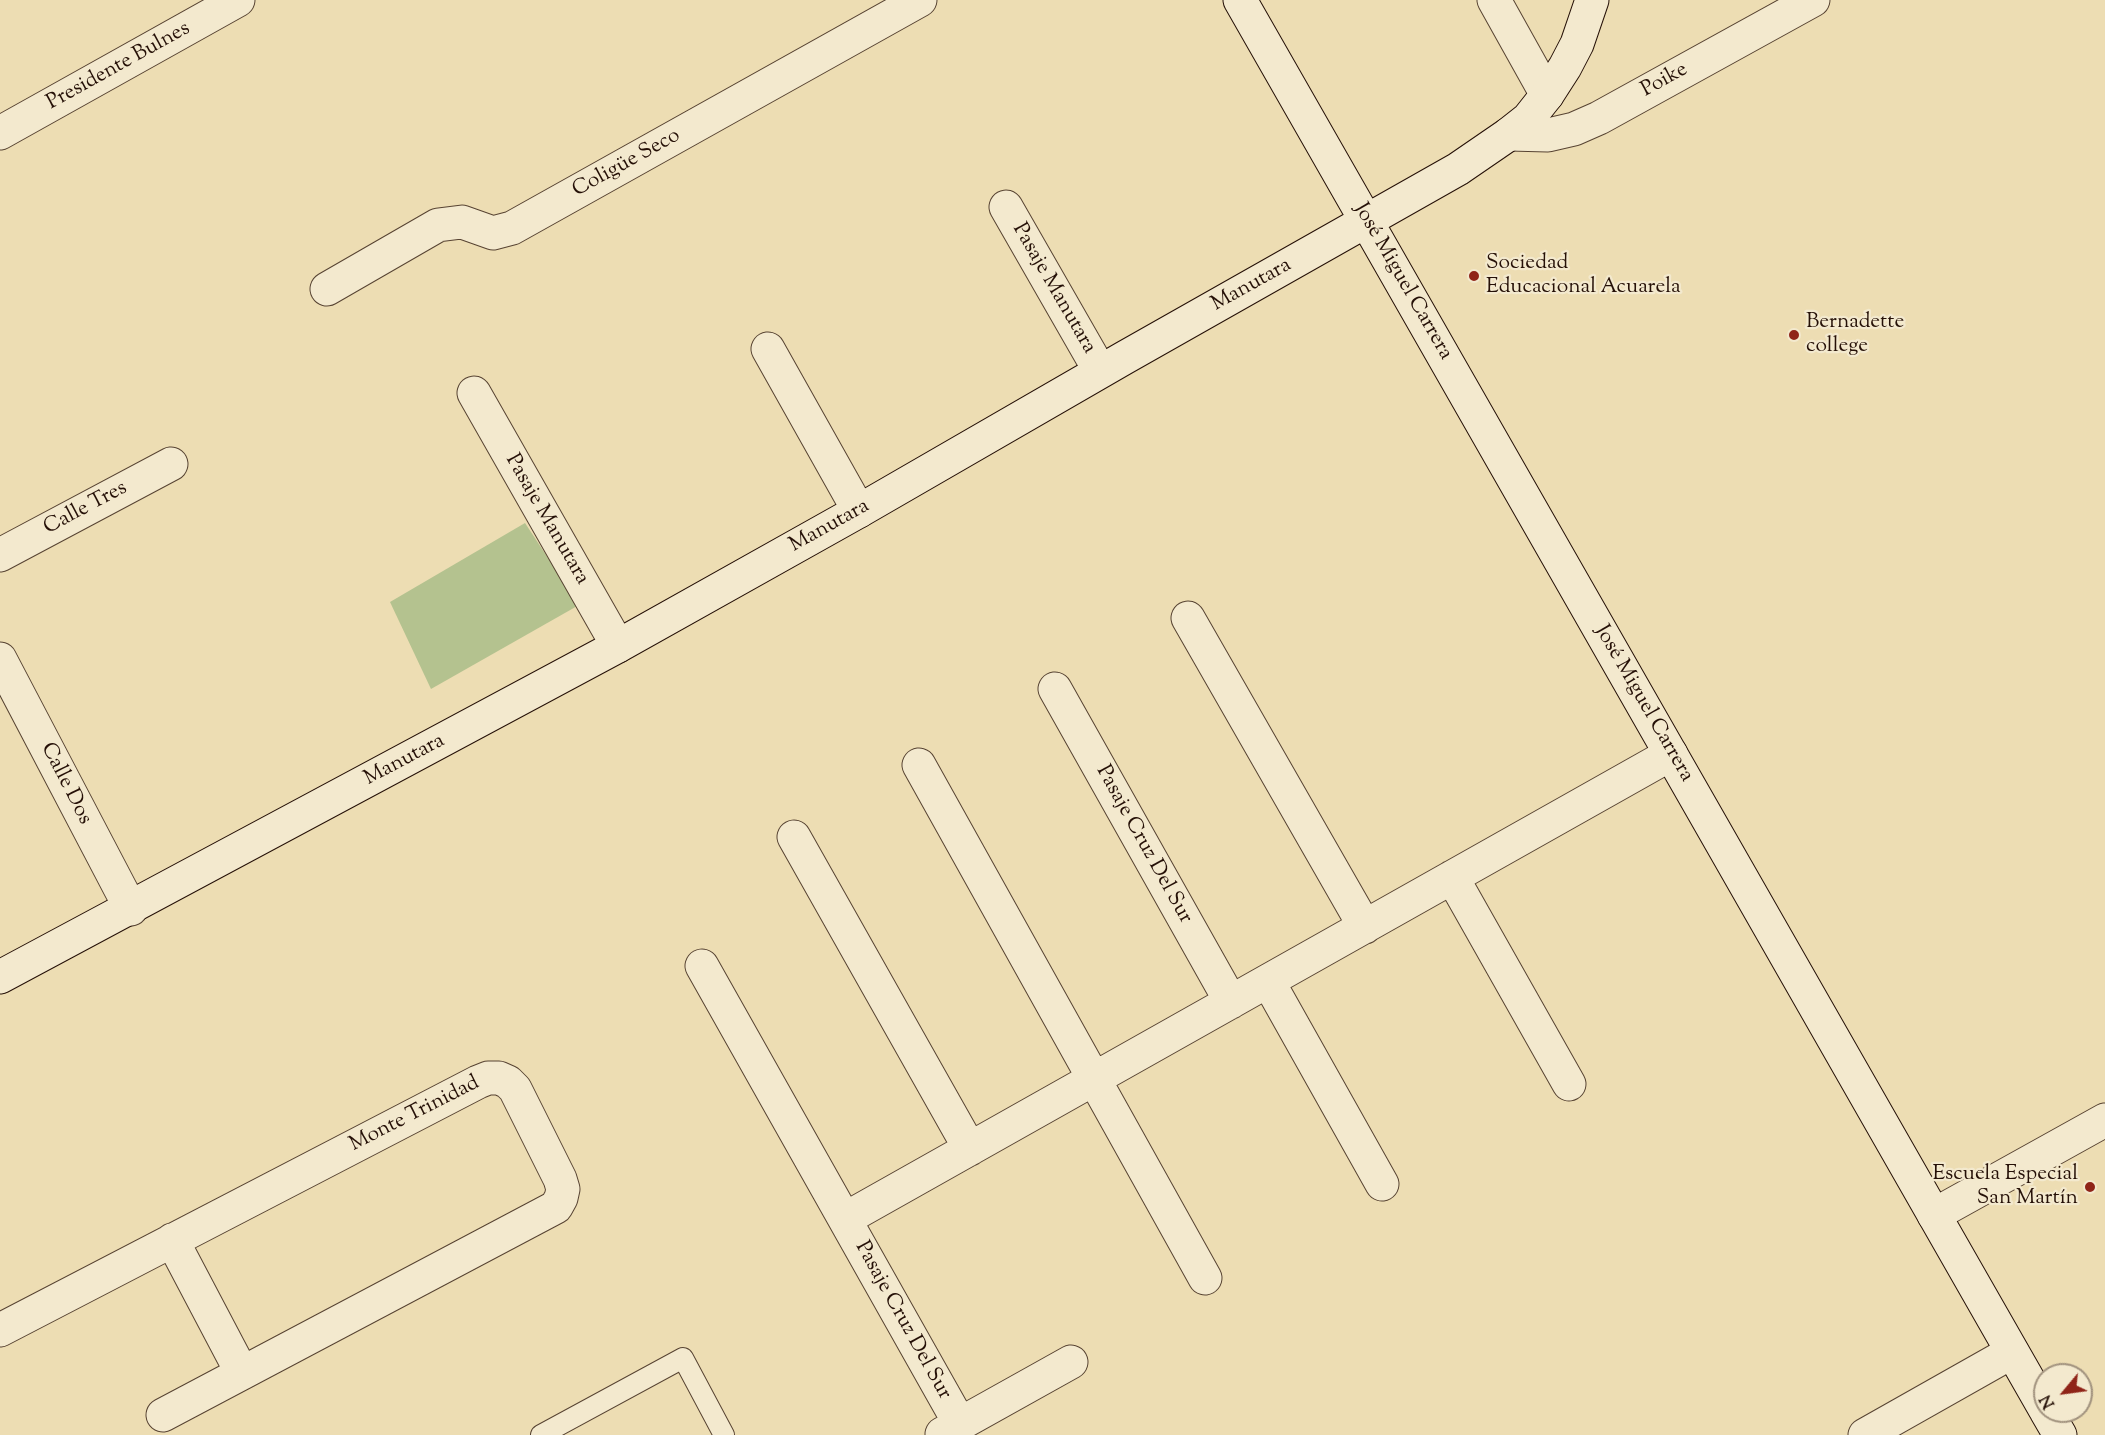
<!DOCTYPE html>
<meta charset="utf-8">
<style>
body{margin:0}
#map{position:relative;width:2105px;height:1435px;overflow:hidden;background:#edddb3;font-family:"Sorts Mill Goudy",serif}
canvas{display:block}
.north{position:absolute;left:2033px;top:1363px;width:60px;height:60px;box-sizing:border-box;background:#f3e9ce;border:2px solid #a1927e;border-radius:50%;rotate:241deg;font-size:16px;font-weight:700;line-height:24px;text-align:center;color:#251007}
.north::after{content:'';display:block;margin:auto;width:21px;height:27px;background:#8f2418;clip-path:polygon(50% 0,100% 100%,50% 72%,0 100%)}
</style>
<div id="map">
<canvas width="2105" height="1435"></canvas>
<div class="north">N</div>
</div>
<script>
const ctx = document.querySelector('canvas').getContext('2d');
ctx.lineJoin = 'round';
function fill(path, color) { ctx.fillStyle = color; ctx.fill(path, 'evenodd'); }
const poly = rows => new Path2D(rows.map(r => 'M' + r).join(''));
function trace(path, color, width, dash) { ctx.strokeStyle = color; ctx.lineWidth = width; ctx.lineCap = dash ? 'butt' : 'round'; ctx.setLineDash(dash || []); ctx.stroke(path); }
function write(font, color, halo, rows, align = 'center') {
  ctx.font = font + ' "Sorts Mill Goudy",serif'; ctx.lineWidth = 4.5; ctx.setLineDash([]); ctx.textBaseline = 'middle'; ctx.strokeStyle = halo; ctx.fillStyle = color; for (const [text, x, y, turn = 0] of rows) {
    ctx.save(); ctx.translate(x, y); ctx.rotate((+turn || 0) * Math.PI / 180); ctx.textAlign = isNaN(turn) ? turn : align; if (halo) ctx.strokeText(text, 0, 0); ctx.fillText(text, 0, 0); ctx.restore();
  }
}
fill(poly([
 [525,523,579,605,431,689,390,602]
]), '#b4c28f');
const lane = poly([
 [541,1435,683,1358,724,1435]
]);
const street = poly([
 [1494,0,1547,95],
 [0,133,238,0],
 [1509,134,1548,135,1574,129,1599,118,1813,0],
 [1006,207,1100,371],
 [327,289,438,225,462,222,493,233,512,228,920,0],
 [768,349,859,511],
 [474,393,618,646],
 [0,555,171,464],
 [1188,618,1365,927],
 [0,659,131,909],
 [1055,689,1231,1002],
 [919,765,1205,1278],
 [794,837,970,1149],
 [1452,877,1569,1084],
 [702,966,960,1424],
 [1268,981,1382,1184],
 [1934,1215,2105,1120],
 [845,1219,1671,754],
 [172,1240,242,1373],
 [0,1330,478,1082,488,1078,499,1078,508,1082,515,1089,560,1179,563,1189,561,1198,556,1207,163,1415],
 [942,1434,1071,1362],
 [1865,1435,2012,1352]
]);
const secondary = poly([
 [1240,0,2045,1409],
 [0,977,618,646,859,511,1124,358,1458,169,1509,134,1528,119,1547,95,1565,67,1577,44,1592,0],
 [2046,1411,2060,1435]
]);
trace(lane, '#574332', 22);
trace(street, '#574332', 35);
trace(secondary, '#251007', 35);
trace(lane, '#f3e9ce', 20);
trace(street, '#f3e9ce', 33);
trace(secondary, '#f3e9ce', 33);
for (const [x, y, r, color] of [
 [1474,276,6,"#8f2418"],
 [1794,335,6,"#8f2418"],
 [2090,1187,6,"#8f2418"]
]) { const dot = new Path2D(); dot.arc(x, y, r, 0, 2 * Math.PI); ctx.fillStyle = color; ctx.fill(dot); trace(dot, '#f3e9ce', 2); }
write('21px', '#251007', '#f3e9ce', [
 ["Presidente Bulnes",119,67,-29],
 ["Poike",1665,81,-29],
 ["Coligüe Seco",627,164,-29],
 ["José Miguel Carrera",1402,282,60],
 ["Manutara",1252,286,-29],
 ["Pasaje Manutara",1053,289,60],
 ["Calle Tres",86,509,-28],
 ["Pasaje Manutara",546,520,60],
 ["Manutara",830,527,-29],
 ["José Miguel Carrera",1643,704,60],
 ["Manutara",405,761,-28],
 ["Calle Dos",65,784,63],
 ["Pasaje Cruz Del Sur",1143,845,61],
 ["Monte Trinidad",415,1115,-27],
 ["Pasaje Cruz Del Sur",902,1321,61]
]);
write('21px', '#251007', '#f3e9ce', [
 ["Sociedad",1486,264],
 ["Educacional Acuarela",1486,288],
 ["Bernadette",1806,323],
 ["college",1806,347],
 ["Escuela Especial",2078,1175,"right"],
 ["San Martín",2078,1199,"right"]
], 'left');
</script>
